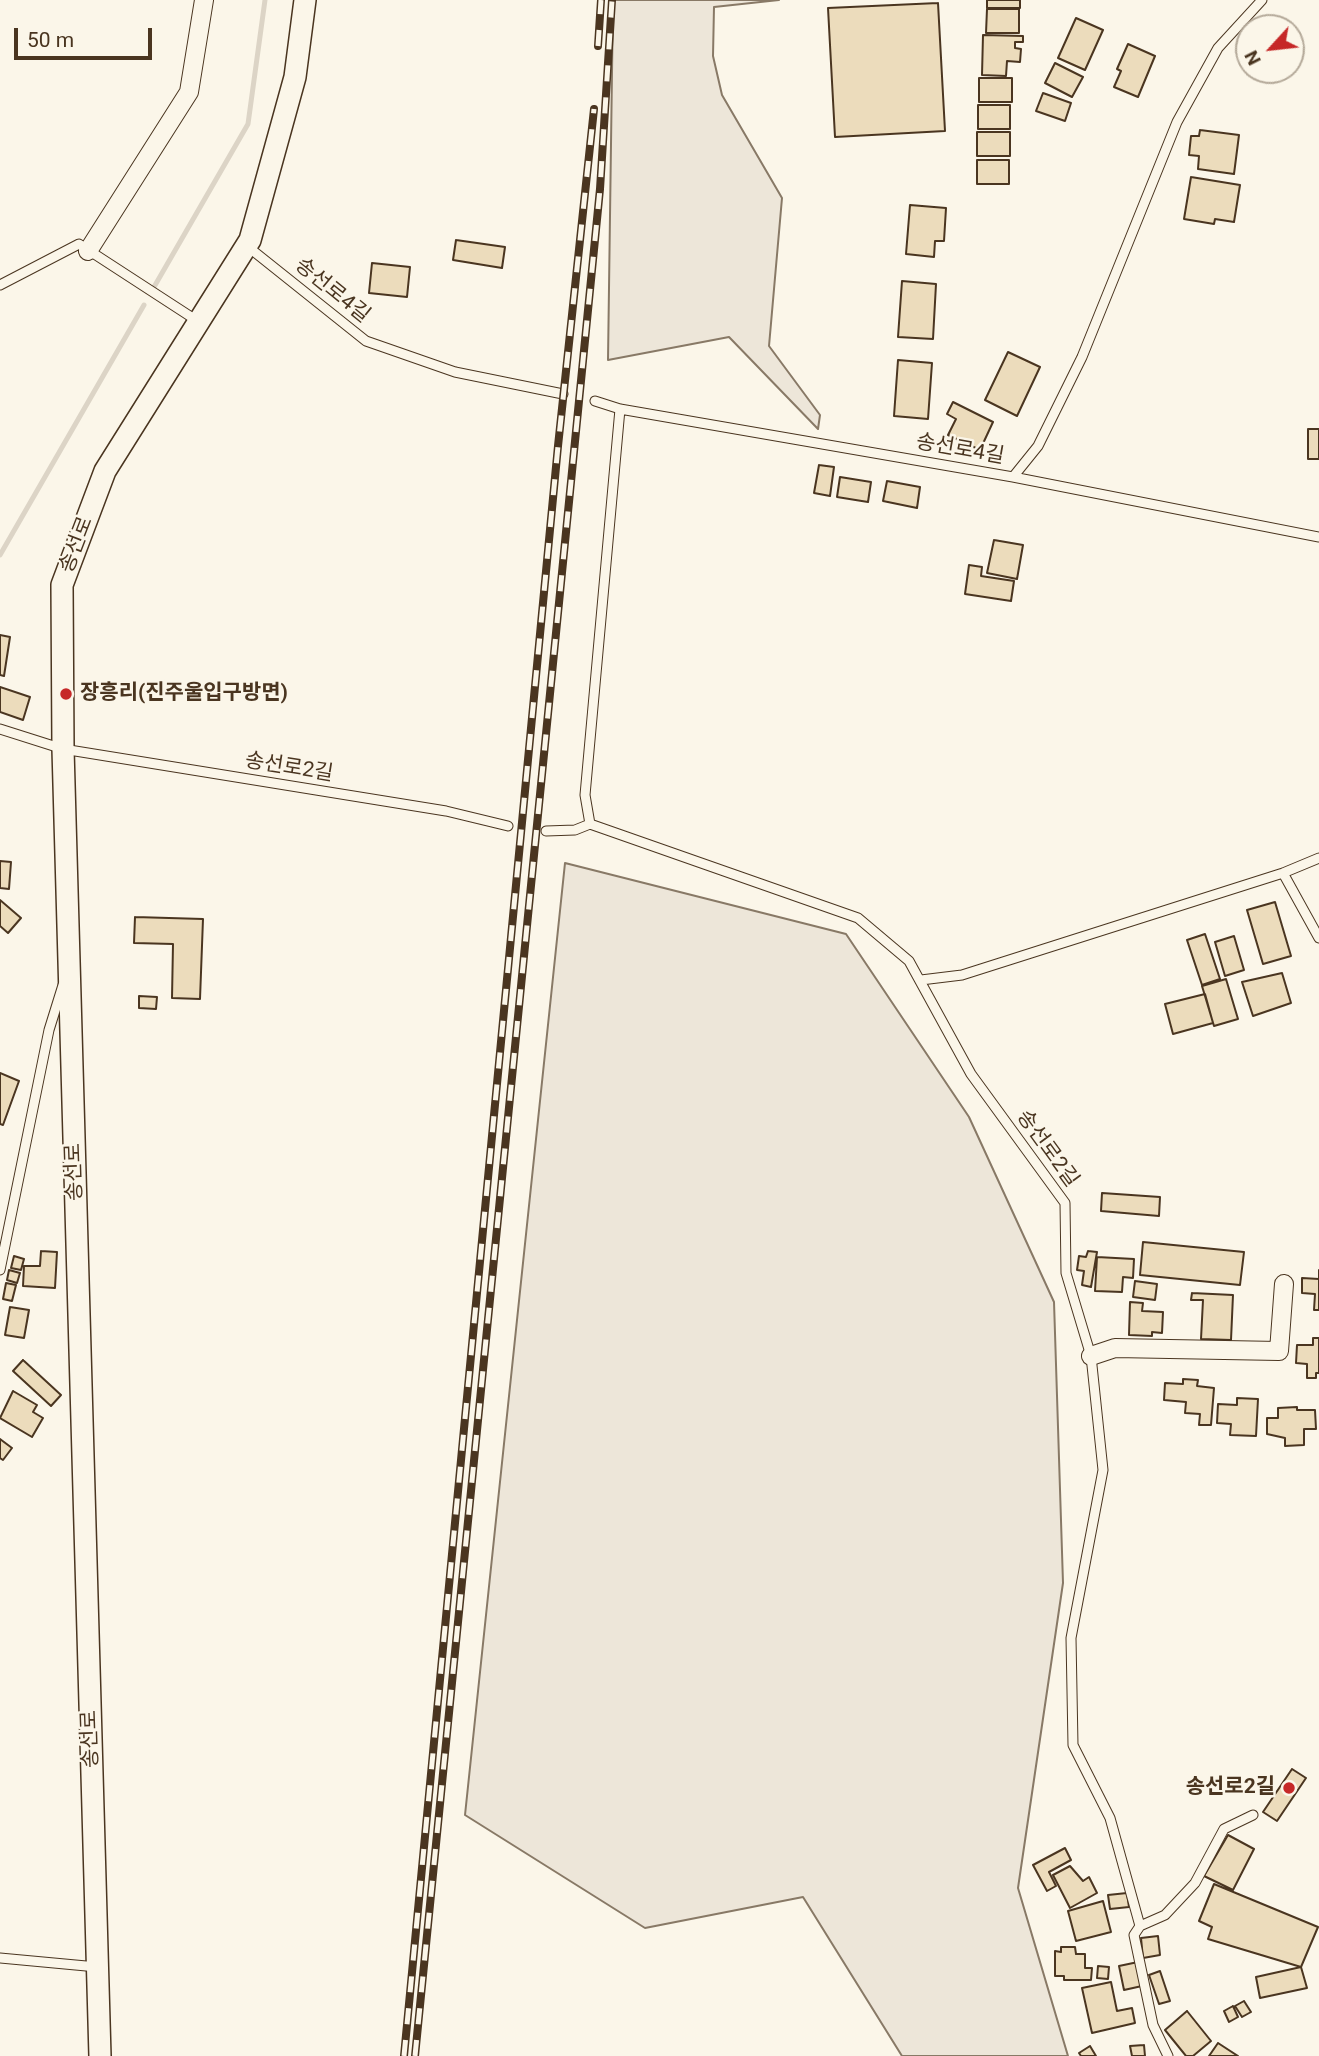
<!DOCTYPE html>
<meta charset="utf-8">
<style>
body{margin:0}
#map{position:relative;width:1319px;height:2056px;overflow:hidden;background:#fbf6e9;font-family:Roboto,sans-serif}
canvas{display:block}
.north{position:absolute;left:1235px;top:14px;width:70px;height:70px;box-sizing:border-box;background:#fbf6e9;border:2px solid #b4a999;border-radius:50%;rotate:243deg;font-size:19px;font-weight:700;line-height:28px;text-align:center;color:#4a3520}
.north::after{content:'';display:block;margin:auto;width:24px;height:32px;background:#c62828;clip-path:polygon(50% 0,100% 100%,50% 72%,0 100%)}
.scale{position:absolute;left:14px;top:28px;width:138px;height:32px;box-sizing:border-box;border:4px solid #4a3520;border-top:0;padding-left:9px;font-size:21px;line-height:24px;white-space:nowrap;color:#4a3520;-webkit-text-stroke:5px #fbf6e9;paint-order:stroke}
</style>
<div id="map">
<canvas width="1319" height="2056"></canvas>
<div class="north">N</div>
<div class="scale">50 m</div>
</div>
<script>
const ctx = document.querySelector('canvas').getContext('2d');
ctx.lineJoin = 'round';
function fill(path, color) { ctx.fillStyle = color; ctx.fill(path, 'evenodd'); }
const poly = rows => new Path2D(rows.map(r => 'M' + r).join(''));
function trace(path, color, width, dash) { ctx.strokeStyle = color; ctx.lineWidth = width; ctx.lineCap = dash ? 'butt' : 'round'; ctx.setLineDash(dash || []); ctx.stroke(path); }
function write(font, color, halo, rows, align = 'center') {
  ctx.font = font + ' Roboto,"Noto Sans KR",sans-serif'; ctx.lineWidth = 5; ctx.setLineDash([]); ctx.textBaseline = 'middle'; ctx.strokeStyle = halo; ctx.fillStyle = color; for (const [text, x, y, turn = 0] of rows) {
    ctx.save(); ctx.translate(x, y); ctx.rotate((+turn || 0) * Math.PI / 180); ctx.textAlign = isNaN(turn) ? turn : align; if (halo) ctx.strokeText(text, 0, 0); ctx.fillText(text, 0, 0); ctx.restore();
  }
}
const green = poly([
 [613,0,779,0,714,7,713,56,722,95,782,198,769,346,820,415,818,429,729,337,608,360,613,0],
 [565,863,846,934,969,1117,1054,1302,1063,1583,1018,1888,1068,2056,902,2056,803,1897,645,1928,465,1815,565,863]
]);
fill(green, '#ede6d9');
trace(green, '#887966', 2);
trace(poly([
 [154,287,248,124,265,0],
 [0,555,144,305]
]), '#dcd4c6', 5);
const building = poly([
 [987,0,1020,0,1020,8,987,8,987,0],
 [938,3,945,131,835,137,828,8,938,3],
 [987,9,1019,9,1019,33,986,33,987,9],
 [1076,18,1103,30,1085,70,1058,58,1076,18],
 [983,35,1023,36,1023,42,1015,42,1015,48,1021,49,1020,62,1007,61,1006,76,982,75,983,35],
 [1128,44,1155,56,1138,97,1114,87,1121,71,1117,69,1128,44],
 [1055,63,1083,77,1072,97,1045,83,1055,63],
 [979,78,1012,78,1012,102,979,102,979,78],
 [1043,93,1071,103,1065,121,1036,111,1043,93],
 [978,105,1010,105,1010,129,978,129,978,105],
 [1200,130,1239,135,1234,174,1198,169,1199,156,1189,155,1191,136,1199,136,1200,130],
 [977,132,1010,132,1010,156,977,156,977,132],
 [977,160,1009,160,1009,184,977,184,977,160],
 [1191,177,1240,185,1234,222,1215,219,1214,224,1184,219,1191,177],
 [910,205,946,208,944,241,935,241,934,257,906,254,910,205],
 [456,240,505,247,502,268,453,260,456,240],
 [372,263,410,267,407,297,369,293,372,263],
 [902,281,936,284,933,339,898,337,902,281],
 [1008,352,1040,367,1017,416,985,400,1008,352],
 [898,360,932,363,928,419,894,416,898,360],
 [953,402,993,422,980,450,948,435,956,419,947,414,953,402],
 [1308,429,1319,429,1319,459,1308,459,1308,429],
 [819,465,834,467,830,496,814,493,819,465],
 [840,477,871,482,868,502,837,497,840,477],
 [887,481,920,487,917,508,883,501,887,481],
 [994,540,1023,545,1017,579,987,573,994,540],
 [969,565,982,567,981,576,1014,581,1011,601,965,594,969,565],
 [0,635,10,637,4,676,0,675,0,635],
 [0,687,30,697,23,720,0,712,0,687],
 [0,861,11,862,9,889,0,888,0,861],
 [0,900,21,918,8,933,0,926,0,900],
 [1275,902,1291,956,1263,964,1247,910,1275,902],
 [135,917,203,919,200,999,172,998,173,944,134,943,135,917],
 [1205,934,1220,979,1202,985,1187,940,1205,934],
 [1234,936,1244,970,1225,976,1215,942,1234,936],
 [1282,973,1291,1003,1253,1016,1242,982,1282,973],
 [1226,979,1238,1019,1214,1026,1202,986,1226,979],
 [1205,994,1213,1023,1173,1034,1165,1004,1205,994],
 [139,996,157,997,156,1009,139,1008,139,996],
 [0,1073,19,1081,3,1125,0,1124,0,1073],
 [1102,1193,1160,1197,1159,1216,1101,1211,1102,1193],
 [1143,1242,1244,1252,1240,1285,1140,1275,1143,1242],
 [41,1251,57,1252,55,1288,23,1286,24,1266,40,1266,41,1251],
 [1088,1251,1097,1252,1091,1287,1082,1285,1084,1271,1077,1270,1079,1256,1086,1257,1088,1251],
 [14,1256,24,1259,21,1270,11,1268,14,1256],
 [1097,1257,1134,1259,1133,1278,1123,1277,1122,1292,1095,1291,1097,1257],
 [9,1270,20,1273,17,1283,7,1280,9,1270],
 [1319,1270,1319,1310,1314,1310,1315,1294,1302,1293,1302,1278,1319,1279,1319,1270],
 [1135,1281,1157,1284,1155,1300,1133,1297,1135,1281],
 [6,1283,16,1285,12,1301,3,1299,6,1283],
 [1192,1293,1233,1295,1231,1340,1201,1339,1203,1300,1191,1300,1192,1293],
 [1130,1302,1143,1303,1142,1311,1163,1312,1162,1333,1152,1332,1152,1336,1129,1335,1130,1302],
 [10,1307,29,1310,24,1338,5,1335,10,1307],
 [1313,1338,1319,1338,1319,1373,1316,1373,1316,1378,1307,1378,1307,1364,1296,1363,1297,1345,1313,1345,1313,1338],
 [23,1360,61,1395,51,1406,13,1371,23,1360],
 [1183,1379,1198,1380,1197,1386,1214,1388,1211,1425,1199,1425,1200,1414,1185,1413,1186,1402,1164,1400,1165,1383,1183,1384,1183,1379],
 [13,1391,37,1405,33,1412,43,1418,32,1437,0,1418,13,1391],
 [1237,1398,1258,1399,1256,1436,1230,1435,1231,1424,1217,1423,1218,1404,1237,1405,1237,1398],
 [1297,1407,1297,1410,1315,1410,1316,1429,1304,1429,1304,1445,1285,1446,1285,1438,1267,1434,1267,1418,1278,1418,1278,1408,1297,1407],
 [0,1439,12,1448,3,1460,0,1458,0,1439],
 [1292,1769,1306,1778,1277,1821,1263,1812,1292,1769],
 [1228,1835,1254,1849,1233,1890,1204,1876,1228,1835],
 [1065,1848,1071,1860,1049,1872,1056,1886,1047,1891,1033,1865,1065,1848],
 [1070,1866,1083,1881,1089,1877,1097,1893,1070,1908,1053,1875,1070,1866],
 [1214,1884,1318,1927,1301,1967,1208,1939,1212,1927,1199,1921,1214,1884],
 [1127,1893,1129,1907,1110,1909,1108,1895,1127,1893],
 [1103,1901,1111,1932,1076,1941,1068,1911,1103,1901],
 [1158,1936,1160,1955,1143,1958,1141,1938,1158,1936],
 [1061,1947,1075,1947,1076,1954,1085,1954,1085,1968,1092,1968,1091,1980,1064,1980,1064,1976,1055,1976,1055,1951,1061,1952,1061,1947],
 [1138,1962,1142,1986,1124,1990,1119,1966,1138,1962],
 [1098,1966,1109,1967,1108,1979,1097,1978,1098,1966],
 [1301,1967,1307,1988,1260,1998,1256,1977,1301,1967],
 [1160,1971,1170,2001,1159,2004,1149,1975,1160,1971],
 [1111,1982,1117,2011,1132,2008,1135,2023,1092,2033,1082,1988,1111,1982],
 [1244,2001,1251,2012,1242,2017,1235,2006,1244,2001],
 [1233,2006,1238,2017,1229,2022,1224,2011,1233,2006],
 [1187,2011,1211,2041,1193,2056,1186,2056,1165,2030,1187,2011],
 [1218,2043,1238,2056,1209,2056,1218,2043],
 [1144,2045,1145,2056,1132,2056,1130,2046,1144,2045],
 [1090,2046,1096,2056,1081,2056,1079,2053,1090,2046]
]);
fill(building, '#ecdcbc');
trace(building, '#4a3520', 2);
const service = poly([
 [247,246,366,341,455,372,563,394],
 [0,285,79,244,199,322],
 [595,401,620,409,1013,477,1319,537],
 [1013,477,1038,446,1082,357,1177,122,1218,48,1262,0],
 [0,729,63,749,446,811,508,826],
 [590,824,585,795,620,409],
 [546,831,575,830,590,824,858,918,909,961,971,1074,1065,1203,1066,1273,1091,1356,1103,1470,1071,1638,1073,1745,1110,1818,1140,1926,1134,1935,1153,2025,1168,2056],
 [1283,873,1319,938],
 [921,980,962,975,1283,873,1319,858],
 [0,1270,49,1030,63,985],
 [1140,1926,1165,1915,1195,1883,1224,1829,1253,1815],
 [0,1958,97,1967]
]);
const minor = poly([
 [88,251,189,92,204,0],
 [1091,1356,1115,1348,1279,1351,1284,1284]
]);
const tertiary = poly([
 [100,2056,63,749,62,585,105,471,250,240,295,77,305,0]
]);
trace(service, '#4a3520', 11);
trace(minor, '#4a3520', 20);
trace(tertiary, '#4a3520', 24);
trace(service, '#fbf6e9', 9);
trace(minor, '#fbf6e9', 18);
trace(tertiary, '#fbf6e9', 21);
const rail = poly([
 [598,46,601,0],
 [404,2056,558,446,594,109],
 [415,2056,600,189,612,0]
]);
trace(rail, '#4a3520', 8);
trace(rail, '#fbf6e9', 5, [16]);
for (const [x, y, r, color] of [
 [66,694,7,"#c62828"],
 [1289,1788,7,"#c62828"]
]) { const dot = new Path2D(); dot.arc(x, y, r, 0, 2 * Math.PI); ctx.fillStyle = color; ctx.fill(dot); trace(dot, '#fbf6e9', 2.5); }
write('21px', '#4a3520', '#fbf6e9', [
 ["송선로4길",332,291,39],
 ["송선로4길",960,450,10],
 ["송선로",77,545,-69],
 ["송선로2길",289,768,9],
 ["송선로2길",1047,1149,54],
 ["송선로",75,1172,-92],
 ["송선로",91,1739,-92]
]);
write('bold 21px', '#4a3520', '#fbf6e9', [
 ["장흥리(진주울입구방면)",80,694],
 ["송선로2길",1275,1788,"right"]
], 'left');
</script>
